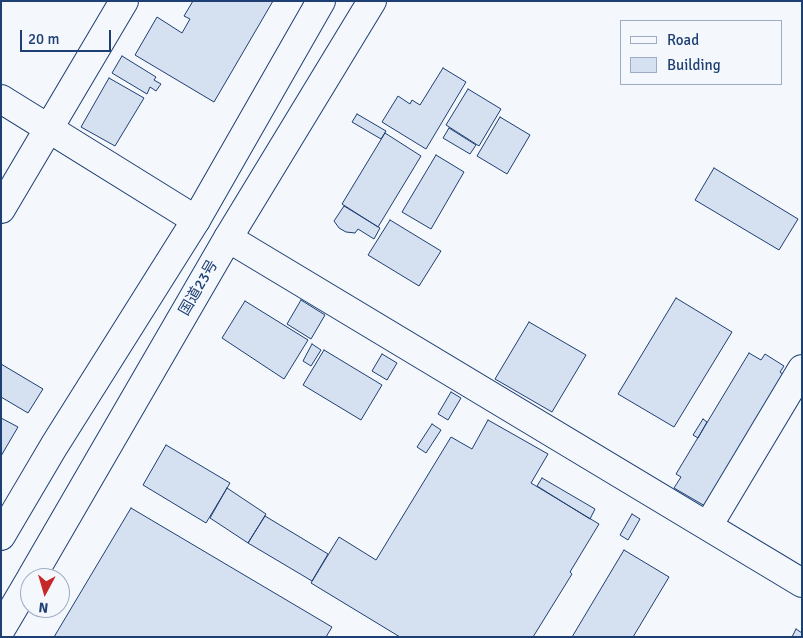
<!DOCTYPE html>
<meta charset="utf-8">
<style>
body{margin:0}
#map{position:relative;width:803px;height:638px;overflow:hidden;background:#f4f7fb;font-family:Signika,sans-serif}
canvas{display:block}
.frame{position:absolute;inset:0;border:2px solid #1d3f73;pointer-events:none}
.legend{position:absolute;left:620px;top:20px;width:162px;height:65px;box-sizing:border-box;background:#f4f7fb;border:1px solid #9eadc5;margin:0;padding:6px 9px;list-style:none;font-size:15px;color:#1d3f73}
.legend li{display:flex;align-items:center;gap:10px;height:25px}
.legend b{width:25px;border:1px solid #9eadc5}
.north{position:absolute;left:20px;top:568px;width:50px;height:50px;box-sizing:border-box;background:#f4f7fb;border:1px solid #9eadc5;border-radius:50%;rotate:186deg;font-size:14px;font-weight:700;line-height:20px;text-align:center;color:#1d3f73}
.north::after{content:'';display:block;margin:auto;width:18px;height:22px;background:#c62828;clip-path:polygon(50% 0,100% 100%,50% 72%,0 100%)}
.scale{position:absolute;left:20px;top:30px;width:91px;height:22px;box-sizing:border-box;border:2px solid #1d3f73;border-top:0;padding-left:6px;font-size:15px;line-height:18px;white-space:nowrap;color:#1d3f73;-webkit-text-stroke:4px #f4f7fb;paint-order:stroke}
</style>
<div id="map">
<canvas width="803" height="638"></canvas>
<div class="frame"></div>
<ul class="legend">
<li><b style="height:6px;background:#f4f7fb"></b>Road</li>
<li><b style="height:14px;background:#d5e0f0"></b>Building</li>
</ul>
<div class="north">N</div>
<div class="scale">20 m</div>
</div>
<script>
const ctx = document.querySelector('canvas').getContext('2d');
ctx.lineJoin = 'round';
function fill(path, color) { ctx.fillStyle = color; ctx.fill(path, 'evenodd'); }
const poly = rows => new Path2D(rows.map(r => 'M' + r).join(''));
function trace(path, color, width, dash) { ctx.strokeStyle = color; ctx.lineWidth = width; ctx.lineCap = dash ? 'butt' : 'round'; ctx.setLineDash(dash || []); ctx.stroke(path); }
function write(font, color, halo, rows, align = 'center') {
  ctx.font = font + ' Signika,"Noto Sans JP",sans-serif'; ctx.lineWidth = 4; ctx.setLineDash([]); ctx.textBaseline = 'middle'; ctx.strokeStyle = halo; ctx.fillStyle = color; for (const [text, x, y, turn = 0] of rows) {
    ctx.save(); ctx.translate(x, y); ctx.rotate((+turn || 0) * Math.PI / 180); ctx.textAlign = isNaN(turn) ? turn : align; if (halo) ctx.strokeText(text, 0, 0); ctx.fillText(text, 0, 0); ctx.restore();
  }
}
const building = poly([
 [193,1,273,1,214,102,135,55,157,17,182,33,190,19,184,16,193,1],
 [122,56,156,77,154,80,161,84,156,91,150,87,147,94,112,73,122,56],
 [443,68,466,82,426,149,382,122,398,96,410,104,412,100,420,105,443,68],
 [109,78,144,98,115,146,81,127,109,78],
 [468,89,501,109,479,146,446,125,468,89],
 [357,114,386,131,381,139,352,122,357,114],
 [500,117,530,135,507,174,477,156,500,117],
 [449,128,476,145,470,154,443,138,449,128],
 [385,133,421,156,378,227,342,204,385,133],
 [436,155,464,172,431,229,402,212,436,155],
 [714,168,798,219,779,250,695,200,714,168],
 [344,206,380,228,374,239,358,229,355,233,346,232,339,228,334,221,344,206],
 [390,220,441,251,419,286,368,255,390,220],
 [676,298,732,332,674,427,618,394,676,298],
 [301,300,325,315,311,339,287,324,301,300],
 [245,301,308,340,284,379,222,338,245,301],
 [529,322,586,355,552,412,495,379,529,322],
 [312,344,321,350,311,366,303,361,312,344],
 [324,350,382,385,361,420,303,385,324,350],
 [749,353,761,360,765,354,784,366,780,372,784,375,705,506,674,488,681,477,676,474,749,353],
 [382,354,397,363,387,380,372,371,382,354],
 [1,364,43,389,28,413,1,397,1,364],
 [451,392,461,398,448,420,438,414,451,392],
 [1,418,18,427,1,456,1,418],
 [703,419,707,422,698,438,693,435,703,419],
 [488,420,548,454,531,483,599,524,570,572,572,574,533,637,400,637,311,583,339,537,376,560,451,437,472,449,488,420],
 [432,424,441,430,426,453,417,447,432,424],
 [166,445,230,483,206,523,143,485,166,445],
 [542,478,595,509,590,519,537,486,542,478],
 [227,488,266,514,248,543,210,518,227,488],
 [131,508,332,627,326,637,54,637,131,508],
 [632,514,640,519,628,540,620,535,632,514],
 [265,516,328,554,312,581,248,543,265,516],
 [624,550,669,577,633,637,572,637,624,550],
 [796,629,802,633,802,637,792,637,796,629]
]);
fill(building, '#d5e0f0');
trace(building, '#1d3f73', 1);
const street = poly([
 [1,99,196,220],
 [228,238,802,583],
 [708,526,802,369]
]);
const secondary = poly([
 [1,209,124,1]
]);
const highway = poly([
 [1,536,54,446,196,220,321,1],
 [31,578,228,238,372,1],
 [1,629,30,580]
]);
trace(street, '#1d3f73', 30);
trace(secondary, '#1d3f73', 30);
trace(highway, '#1d3f73', 30);
trace(street, '#f4f7fb', 28);
trace(secondary, '#f4f7fb', 28);
trace(highway, '#f4f7fb', 28);
write('15px', '#1d3f73', '#f4f7fb', [
 ["国道23号",199,288,-60]
]);
</script>
